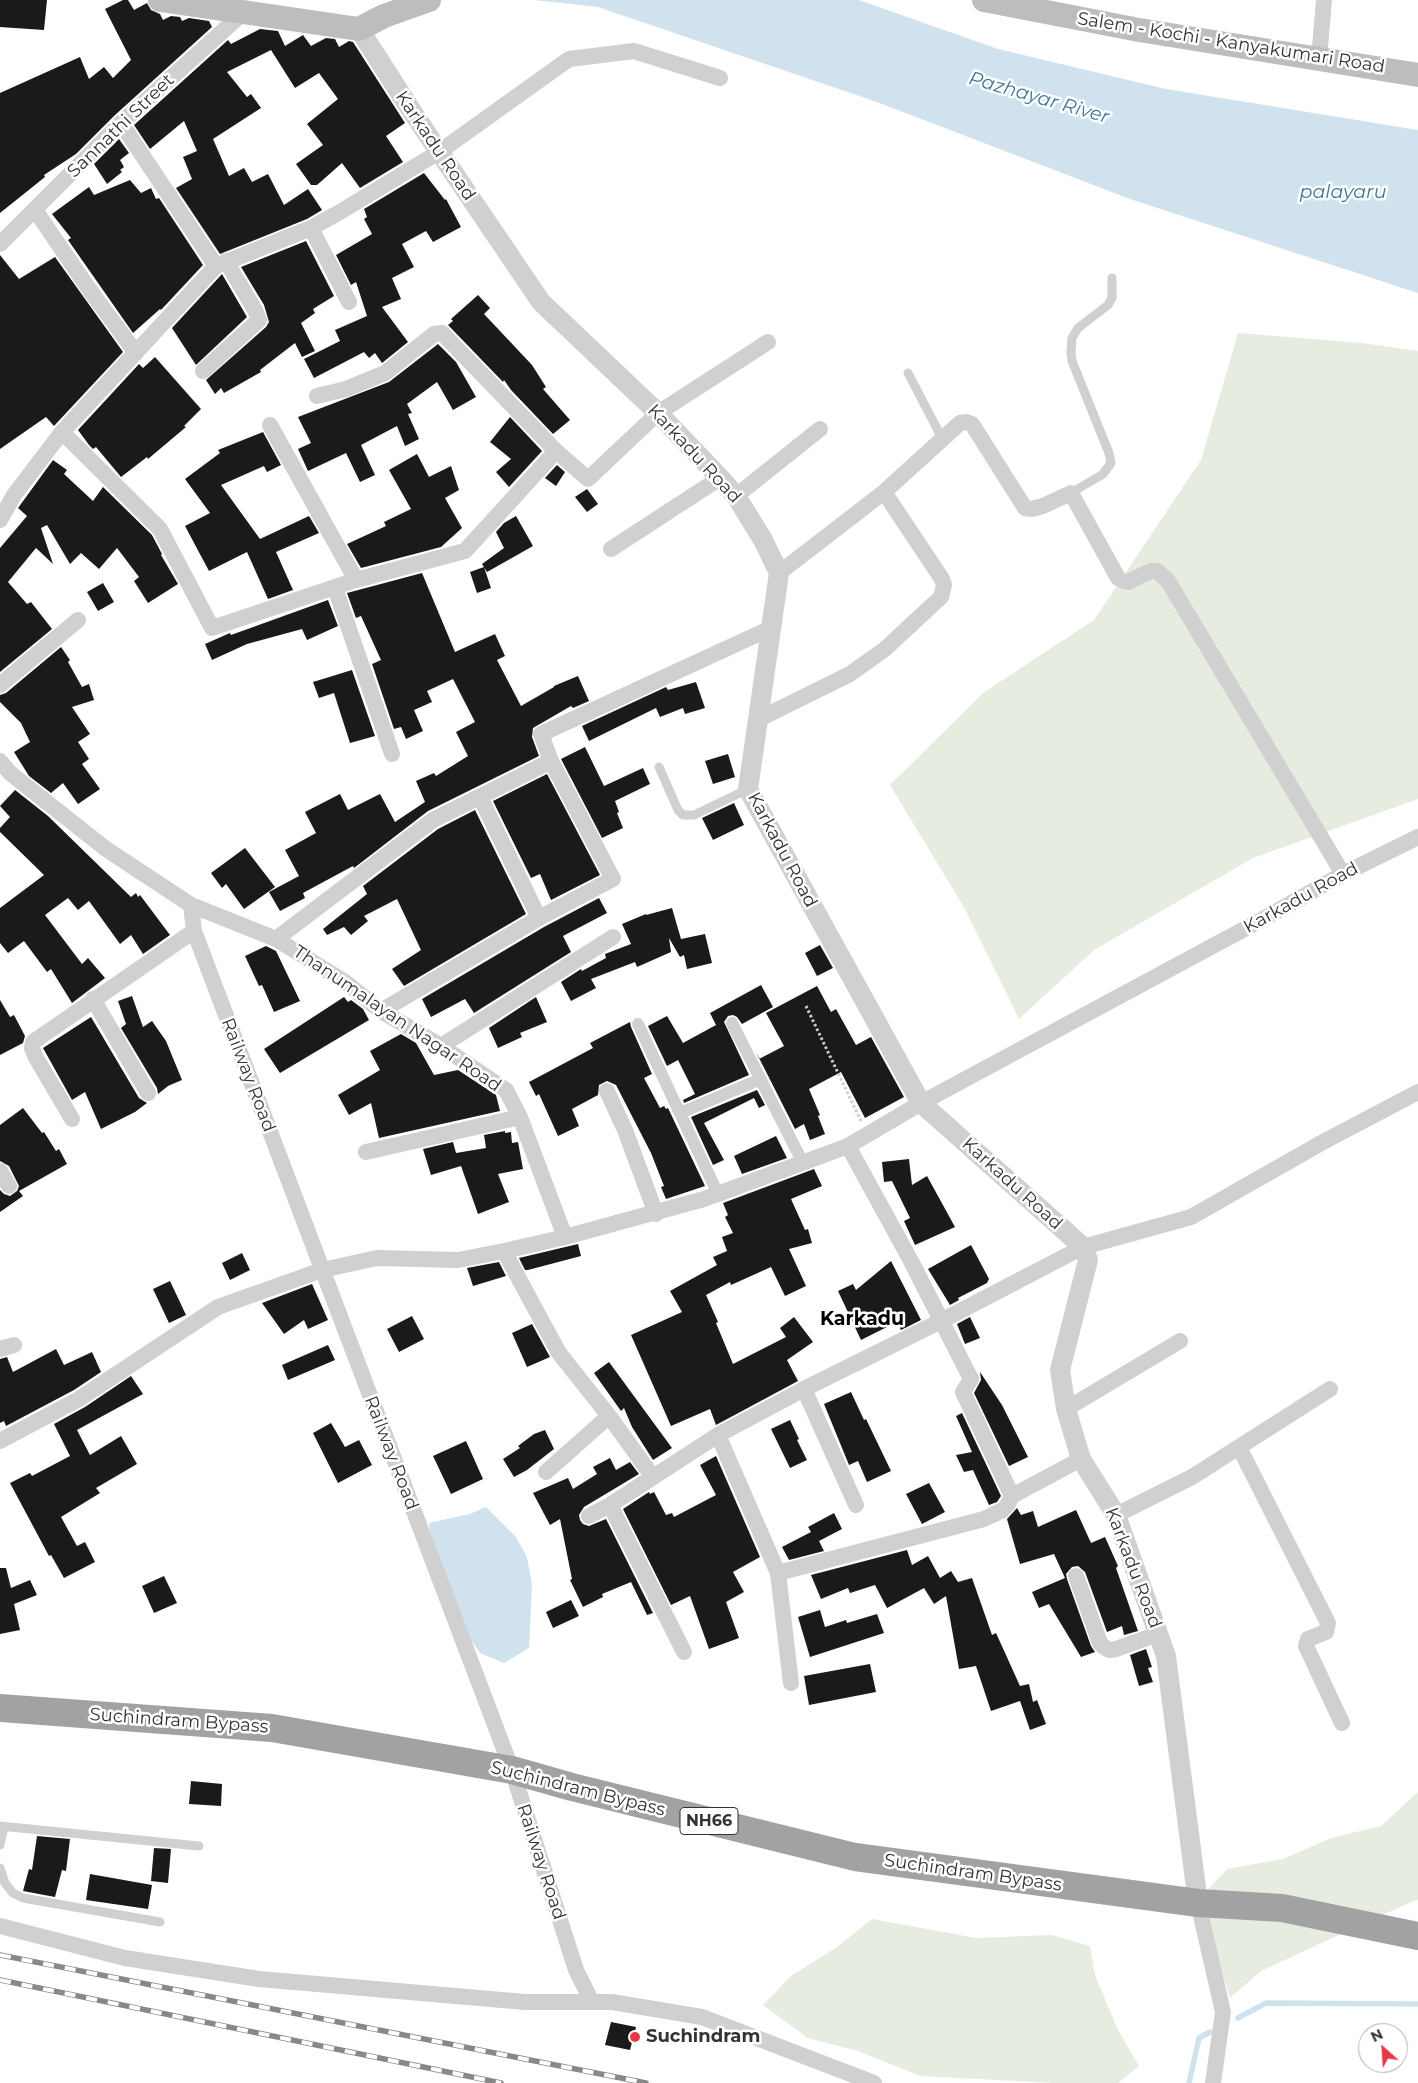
<!DOCTYPE html>
<style>
body{margin:0}
#map{position:relative;width:1418px;height:2083px;overflow:hidden;background:#fff;font-family:Montserrat,sans-serif}
canvas{display:block}
.north{position:absolute;left:1358px;top:2023px;width:50px;height:50px;box-sizing:border-box;background:#fff;border:1px solid #adadad;border-radius:50%;rotate:334deg;font-size:14px;font-weight:700;line-height:20px;text-align:center;color:#333}
.north::after{content:'';display:block;margin:auto;width:18px;height:22px;background:#e63946;clip-path:polygon(50% 0,100% 100%,50% 72%,0 100%)}
</style>
<div id="map">
<canvas width="1418" height="2083"></canvas>
<div class="north">N</div>
</div>
<script>
const ctx = document.querySelector('canvas').getContext('2d');
ctx.lineJoin = 'round';
function fill(path, color) { ctx.fillStyle = color; ctx.fill(path, 'evenodd'); }
const poly = rows => new Path2D(rows.map(r => 'M' + r).join(''));
function trace(path, color, width, dash) { ctx.strokeStyle = color; ctx.lineWidth = width; ctx.lineCap = dash ? 'butt' : 'round'; ctx.setLineDash(dash || []); ctx.stroke(path); }
function write(font, color, halo, rows, align = 'center') {
  ctx.font = font + ' Montserrat,sans-serif'; ctx.lineWidth = 5; ctx.setLineDash([]); ctx.textBaseline = 'middle'; ctx.strokeStyle = halo; ctx.fillStyle = color; for (const [text, x, y, turn = 0] of rows) {
    ctx.save(); ctx.translate(x, y); ctx.rotate((+turn || 0) * Math.PI / 180); ctx.textAlign = isNaN(turn) ? turn : align; if (halo) ctx.strokeText(text, 0, 0); ctx.fillText(text, 0, 0); ctx.restore();
  }
}
fill(poly([
 [1238,333,1362,343,1418,351,1418,799,1253,858,1094,950,1019,1019,965,909,890,785,983,693,1094,620,1201,460],
 [1418,1792,1418,1900,1413,1901,1261,1971,1230,1998,1199,1899,1227,1869,1283,1859,1331,1838,1381,1826],
 [872,1919,976,1938,1052,1935,1090,1946,1095,1975,1117,2028,1139,2066,1118,2083,1055,2083,920,2076,858,2051,808,2038,763,2005,791,1976,837,1947]
]), '#e6ecdf');
fill(poly([
 [534,0,859,0,998,49,1166,89,1418,130,1418,293,1130,199,877,102,598,7],
 [486,1507,516,1537,527,1557,532,1584,529,1648,504,1663,480,1653,456,1619,434,1563,429,1523,470,1514]
]), '#cfe2ee');
trace(poly([
 [1238,2018,1266,2003,1418,2004],
 [1189,2083,1199,2038,1210,2032]
]), '#cfe2ee', 5.5);
fill(poly([
 [0,0,47,0,44,30,0,27],
 [123,0,128,0,134,10,147,3,151,10,160,14,163,20,171,16,180,17,182,21,189,18,209,21,212,27,114,116,76,154,44,175,45,177,0,213,0,93,80,57,89,79,104,67,113,78,131,60,105,9],
 [260,29,278,31,285,46,303,35,311,46,326,38,335,39,339,47,349,41,353,42,405,123,386,136,403,162,360,188,342,163,317,185,311,185,296,164,323,145,307,124,338,99,319,73,295,88,271,50,227,72,247,97,251,94,261,108,213,139,229,176,244,168,252,182,268,174,284,205,308,189,322,210,307,219,220,254,176,188,192,179,183,157,197,151,184,121,150,149,134,125,228,40,231,44],
 [119,139,129,153,120,160,124,167,120,170,122,172,107,184,94,164],
 [424,173,445,200,446,199,461,227,433,242,426,231,402,244,414,267,392,278,401,299,382,307,408,342,382,363,375,353,369,358,364,352,314,378,304,359,340,341,335,330,367,316,356,282,351,285,336,255,372,234,364,219,367,217,364,209],
 [130,180,141,193,151,188,156,199,159,198,203,265,161,310,160,309,133,333,68,240,71,238,52,214,89,187,94,195],
 [306,241,334,296,313,309,315,313,301,323,315,351,302,357,295,343,260,370,261,372,224,393,221,388,215,394,206,380,266,327,269,322,264,305,241,267],
 [0,255,19,279,55,257,123,352,54,426,46,417,0,449],
 [222,274,247,317,196,365,172,328],
 [478,295,490,308,484,314,532,365,546,387,543,389,570,420,553,434,511,390,504,380,503,382,448,325,453,321,451,319],
 [438,344,456,362,476,397,453,410,437,382,407,404,412,413,408,414,419,439,405,446,397,426,361,445,375,475,360,482,346,453,308,471,298,449,311,443,298,417,389,382],
 [155,357,201,409,184,426,186,427,148,459,147,457,121,477,96,447,93,449,89,445,78,430,139,364,143,368],
 [510,417,542,451,509,487,496,472,511,459,490,442],
 [263,432,281,465,267,472,264,466,221,485,260,539,309,516,319,533,276,552,293,590,268,599,247,552,209,571,185,526,210,513,185,479,220,453,218,450],
 [417,454,429,477,451,466,459,490,445,498,462,528,441,547,361,568,347,544,386,526,384,522,411,509,389,470],
 [53,460,67,470,64,474,93,501,103,487,152,535,162,554,161,555,178,584,148,603,134,581,139,577,117,548,99,569,81,553,70,564,47,525,41,528,53,564,36,548,8,582,27,604,31,602,52,629,0,672,0,548,27,516,18,508],
 [557,465,565,472,556,486,545,478],
 [587,489,598,504,587,512,575,497],
 [516,516,533,546,487,572,482,564,504,548,496,532,504,523],
 [484,567,491,588,477,593,470,572],
 [422,573,455,652,495,634,505,656,497,660,521,706,554,687,554,686,578,676,589,701,573,708,571,706,533,728,532,737,539,756,428,811,354,868,353,866,303,893,305,898,280,911,269,892,299,876,285,850,316,833,305,812,340,794,348,810,380,794,395,822,425,802,416,781,434,773,436,776,468,756,456,732,475,722,453,679,427,691,432,702,414,710,423,731,406,739,401,727,394,729,372,664,381,660,361,616,356,618,347,593],
 [103,583,114,602,98,611,87,592],
 [328,600,338,626,307,640,302,629,247,644,212,660,205,644,230,633,231,635],
 [61,647,70,660,68,662,82,687,89,684,94,700,72,707,90,734,78,742,89,759,82,764,100,789,78,804,63,783,51,793,29,776,14,752,30,742,21,723,0,702,0,695,6,693],
 [352,670,375,736,350,743,334,693,319,698,313,682],
 [696,682,705,708,685,714,683,708,660,717,656,708,589,741,582,726,666,687,668,690],
 [585,747,604,786,643,768,650,784,615,801,619,812,617,813,623,828,602,838,561,759],
 [728,754,735,777,713,784,705,761],
 [547,774,600,875,551,900,540,874,531,878,493,801],
 [15,790,48,816,131,897,136,893,138,897,140,895,170,935,143,954,131,935,120,944,89,901,78,910,68,898,45,915,82,964,88,958,105,978,72,1003,51,969,47,972,24,941,8,953,0,943,0,908,44,875,0,832,0,828,10,817,0,806],
 [734,803,744,825,713,840,702,818],
 [475,810,526,914,404,986,392,969,421,950,397,899,364,916,368,921,351,935,344,927,327,935,323,929,367,894,363,886,438,829],
 [245,848,275,887,244,909,226,884,222,888,211,873],
 [599,898,607,913,563,936,571,952,474,1013,465,999,431,1017,422,999,544,927],
 [672,908,681,939,705,934,712,963,687,969,684,955,680,957,669,938,671,952,637,967,635,962,591,979,596,988,571,1001,561,982,581,969,582,971,606,958,605,954,631,944,622,924,646,914,646,915],
 [820,945,833,968,817,976,805,953],
 [266,946,276,951,300,1001,274,1012,262,985,259,986,245,956],
 [761,985,773,1007,742,1024,737,1017,733,1015,728,1016,724,1022,749,1075,684,1103,683,1100,695,1094,678,1060,667,1066,648,1026,667,1016,683,1043,716,1025,710,1013],
 [817,986,831,1012,836,1009,856,1045,871,1037,904,1097,865,1118,841,1072,809,1089,820,1115,818,1116,825,1134,810,1140,804,1124,795,1129,756,1052,759,1059,784,1046,766,1013],
 [132,996,143,1027,152,1021,166,1041,182,1080,168,1086,158,1094,157,1088,121,1028,126,1024,118,1001],
 [344,997,348,1002,351,1000,363,1009,369,1020,280,1073,264,1049],
 [536,997,547,1022,520,1033,522,1037,498,1048,489,1028],
 [0,1000,10,1017,14,1015,25,1036,23,1043,0,1055],
 [91,1017,139,1098,147,1103,135,1112,101,1129,85,1092,72,1100,43,1048],
 [630,1022,631,1027,652,1074,644,1078,660,1108,664,1106,666,1109,668,1108,705,1186,666,1199,661,1187,664,1186,651,1153,616,1085,607,1081,599,1085,598,1095,572,1109,579,1126,558,1136,539,1094,536,1096,529,1082,593,1048,590,1043],
 [401,1034,416,1043,434,1075,458,1070,496,1095,500,1111,379,1138,371,1103,349,1115,338,1095,380,1070,370,1051],
 [757,1090,765,1105,759,1108,754,1098,704,1123,724,1160,713,1165,691,1117],
 [23,1108,42,1133,44,1132,56,1151,59,1149,67,1164,19,1191,23,1196,0,1212,0,1190,4,1194,10,1196,17,1191,19,1186,9,1166,0,1161,0,1125],
 [505,1131,505,1133,511,1132,512,1143,518,1142,523,1169,498,1174,509,1202,478,1214,461,1166,431,1175,423,1149,453,1142,456,1153,486,1148,484,1135],
 [776,1136,787,1158,742,1174,734,1156],
 [909,1159,912,1185,927,1176,955,1227,915,1245,904,1221,910,1218,892,1181,884,1182,882,1162],
 [814,1169,822,1186,791,1199,805,1230,808,1229,812,1243,789,1249,806,1286,785,1296,771,1267,731,1285,730,1282,706,1295,718,1322,716,1323,733,1364,786,1337,780,1328,794,1317,813,1342,787,1360,798,1381,716,1425,710,1409,671,1426,631,1335,682,1312,670,1291,717,1265,713,1257,727,1251,722,1237,733,1233,725,1217,728,1215,723,1203],
 [578,1244,581,1256,528,1270,525,1270,519,1258],
 [971,1245,989,1279,987,1283,958,1298,959,1300,950,1305,928,1269],
 [242,1253,250,1270,230,1280,222,1263],
 [891,1261,921,1320,901,1330,897,1322,861,1340,838,1291,853,1284,856,1290],
 [499,1262,506,1276,473,1286,467,1268],
 [170,1281,186,1315,169,1323,153,1289],
 [312,1284,328,1320,308,1329,304,1320,284,1334,262,1303],
 [412,1316,424,1339,399,1352,387,1329],
 [970,1317,980,1338,965,1344,957,1324],
 [532,1324,550,1357,527,1367,512,1333],
 [328,1345,335,1360,288,1380,282,1365],
 [56,1349,64,1365,92,1352,101,1372,74,1390,6,1426,4,1421,0,1423,0,1359,7,1357,13,1372],
 [609,1362,672,1448,653,1460,632,1427,624,1408,621,1411,594,1373],
 [980,1372,1002,1405,1028,1457,1009,1466,974,1393,981,1380],
 [131,1376,143,1394,77,1430,90,1455,121,1436,137,1464,96,1488,100,1493,61,1517,77,1546,85,1542,95,1562,64,1578,51,1555,49,1556,10,1483,30,1473,32,1476,70,1456,54,1424,85,1407],
 [851,1392,864,1420,866,1419,891,1471,867,1482,858,1461,849,1465,824,1404],
 [962,1413,1001,1496,997,1502,989,1505,973,1470,964,1472,956,1455,972,1452,956,1416],
 [790,1420,799,1439,797,1440,807,1460,790,1468,771,1429],
 [331,1423,345,1447,359,1440,372,1465,338,1483,313,1433],
 [545,1430,554,1449,527,1470,514,1477,503,1459,520,1448,518,1446,534,1434],
 [466,1441,483,1479,451,1494,433,1456],
 [716,1456,760,1557,733,1572,744,1592,726,1602,739,1638,709,1649,690,1596,671,1605,623,1509,649,1492,650,1494,654,1492,666,1515,672,1513,674,1517,716,1495,700,1465],
 [610,1458,616,1470,630,1462,639,1474,584,1507,579,1515,580,1520,583,1524,589,1526,606,1519,653,1613,647,1615,631,1582,602,1594,603,1597,583,1607,570,1580,572,1579,560,1519,550,1525,533,1493,568,1478,573,1489,597,1474,593,1467],
 [929,1483,945,1512,922,1524,906,1494],
 [1017,1508,1021,1515,1033,1511,1038,1527,1076,1510,1091,1543,1105,1537,1118,1566,1116,1568,1138,1631,1124,1635,1122,1626,1107,1632,1085,1572,1078,1566,1072,1567,1066,1574,1067,1579,1091,1646,1095,1652,1081,1657,1049,1604,1039,1608,1032,1592,1065,1578,1054,1554,1020,1564,1007,1519],
 [834,1513,842,1529,819,1541,824,1551,789,1560,782,1547,811,1532,808,1527],
 [907,1550,912,1565,928,1556,940,1578,951,1571,958,1582,972,1578,992,1635,996,1633,1020,1686,1029,1684,1033,1702,1037,1700,1046,1724,1030,1730,1020,1701,991,1711,976,1666,959,1669,946,1596,934,1604,924,1588,887,1608,875,1585,850,1593,848,1588,821,1599,811,1575],
 [0,1568,6,1568,11,1588,30,1580,37,1595,14,1604,20,1630,0,1634],
 [164,1576,177,1603,154,1613,142,1586],
 [571,1600,579,1616,553,1628,546,1612],
 [820,1610,825,1627,846,1620,847,1623,877,1614,884,1633,810,1657,798,1617],
 [1146,1649,1152,1667,1148,1668,1153,1682,1139,1686,1130,1655],
 [870,1664,876,1692,809,1705,804,1676],
 [191,1781,222,1784,221,1806,189,1804],
 [37,1836,70,1839,66,1871,62,1870,55,1897,23,1891,29,1869,32,1870],
 [154,1848,171,1849,168,1883,151,1881],
 [90,1874,152,1885,148,1909,86,1900],
 [611,2022,636,2027,630,2050,605,2045]
]), '#1a1a1a');
trace(poly([
 [806,1006,861,1121]
]), '#cdcdcd', 3, [2.5, 2.5]);
trace(poly([
 [908,373,943,440],
 [1071,493,1103,474,1111,463,1109,453,1072,361,1071,353,1072,338,1078,328,1108,305,1112,298,1112,278],
 [659,767,678,810,683,815,694,815,748,789],
 [0,1826,199,1846],
 [0,1845,4,1826],
 [0,1868,5,1883,13,1893,23,1898,160,1922]
]), '#d0d0d0', 9);
trace(poly([
 [732,1023,803,1163],
 [638,1024,718,1194],
 [680,1113,761,1079]
]), '#d0d0d0', 12);
trace(poly([
 [1319,59,1324,0],
 [121,123,216,266],
 [35,210,89,289,136,353],
 [311,228,349,302],
 [0,244,121,123,245,11],
 [203,371,259,320,255,310,226,261],
 [317,396,346,389,385,373,434,334,442,333,556,451],
 [270,425,356,580],
 [62,432,160,529,212,628,356,580,465,551,556,451,588,479,658,413,768,342],
 [736,496,820,429],
 [0,520,14,495,62,432,216,266,311,228,340,212,439,152,569,59,634,51,720,78],
 [611,549,720,478],
 [779,573,884,492,960,423,966,422,972,424,1025,508,1032,509,1043,506,1071,493,1118,578,1123,581,1128,582,1151,571,1157,571,1168,581,1343,874],
 [335,588,392,754],
 [0,685,78,620],
 [757,720,850,674,885,649,941,597,944,585,942,579,884,492],
 [0,761,10,773,106,849,191,905,276,939,345,982,381,1011,441,1046,506,1090,520,1117,565,1237,704,1199,848,1146,921,1103,1263,919,1343,874,1418,837],
 [480,797,539,918],
 [191,905,194,931,512,1770,576,1970,592,2002],
 [276,939,433,820,551,761],
 [93,999,148,1093],
 [381,1011,539,918,613,879,551,761,541,734,769,629],
 [441,1046,613,937],
 [607,1091,625,1130,656,1214],
 [72,1119,35,1056,32,1048,33,1042,194,931],
 [848,1146,911,1261,971,1379,963,1392,1012,1496],
 [366,1152,520,1117],
 [0,1171,9,1186],
 [504,1251,559,1353,609,1416,653,1477],
 [0,1349,14,1345],
 [804,1389,856,1505],
 [1066,1409,1180,1341],
 [718,1435,778,1573,791,1683],
 [0,1441,79,1399,218,1307,322,1270,377,1258,458,1260,504,1251,565,1237],
 [1239,1447,1328,1623,1326,1632,1308,1639,1306,1646,1342,1723],
 [546,1472,609,1416],
 [610,1505,684,1652],
 [1116,1515,1192,1477,1330,1389],
 [589,1516,610,1505,718,1435,804,1389,941,1321,1083,1247,1191,1217,1323,1142,1418,1092],
 [778,1573,984,1519,1003,1510,1008,1504,1012,1496,1081,1459],
 [1076,1576,1100,1643,1104,1647,1109,1650,1116,1649,1158,1634],
 [1198,1903,1223,2012,1213,2083],
 [0,1926,125,1958,259,1979,525,2002,612,2002,702,2017,874,2083]
]), '#d0d0d0', 16);
trace(poly([
 [359,29,413,113,541,302,658,413,720,478,736,496,763,540,779,573,748,789,921,1103,1083,1247,1088,1260,1060,1370,1066,1409,1081,1459,1116,1515,1166,1656,1198,1903]
]), '#d0d0d0', 20);
trace(poly([
 [160,0,359,29,384,16,429,0],
 [984,0,1139,30,1418,75]
]), '#bdbdbd', 24);
trace(poly([
 [0,1708,272,1728,512,1770,572,1787,855,1857,1198,1903,1282,1908,1418,1936]
]), '#a2a2a2', 28);
const rail = poly([
 [0,1955,646,2083],
 [0,1980,501,2083]
]);
trace(rail, '#888', 5.5);
trace(rail, '#fff', 4, [11]);
for (const [x, y, r, color] of [
 [635,2037,6,"#e63946"]
]) { const dot = new Path2D(); dot.arc(x, y, r, 0, 2 * Math.PI); ctx.fillStyle = color; ctx.fill(dot); trace(dot, '#fff', 2); }
for (const [x, y, w] of [
 [709,1821,58]
]) { const box = new Path2D(); box.roundRect(x - w / 2, y - 13.5, w, 27, 4); ctx.fillStyle = '#fff'; ctx.fill(box); trace(box, '#333', 1); }
write('bold 16px', '#333', null, [
 ["NH66",709,1821]
]);
write('18px', '#333', '#fff', [
 ["Salem - Kochi - Kanyakumari Road",1231,43,9],
 ["Sannathi Street",121,126,-44],
 ["Karkadu Road",435,146,56],
 ["Karkadu Road",694,454,47],
 ["Karkadu Road",782,850,62],
 ["Karkadu Road",1301,898,-29],
 ["Thanumalayan Nagar Road",397,1019,34],
 ["Railway Road",248,1075,69],
 ["Karkadu Road",1012,1184,42],
 ["Railway Road",391,1453,69],
 ["Karkadu Road",1133,1568,69],
 ["Suchindram Bypass",179,1721,4],
 ["Suchindram Bypass",578,1789,14],
 ["Railway Road",541,1862,72],
 ["Suchindram Bypass",973,1873,8]
]);
write('bold 18px', '#333', '#fff', [
 ["Suchindram",646,2037]
], 'left');
write('italic 19px', '#3f7597', '#fff', [
 ["Pazhayar River",1039,98,16],
 ["palayaru",1343,192]
]);
write('bold 19px', '#000', '#fff', [
 ["Karkadu",862,1319]
]);
</script>
